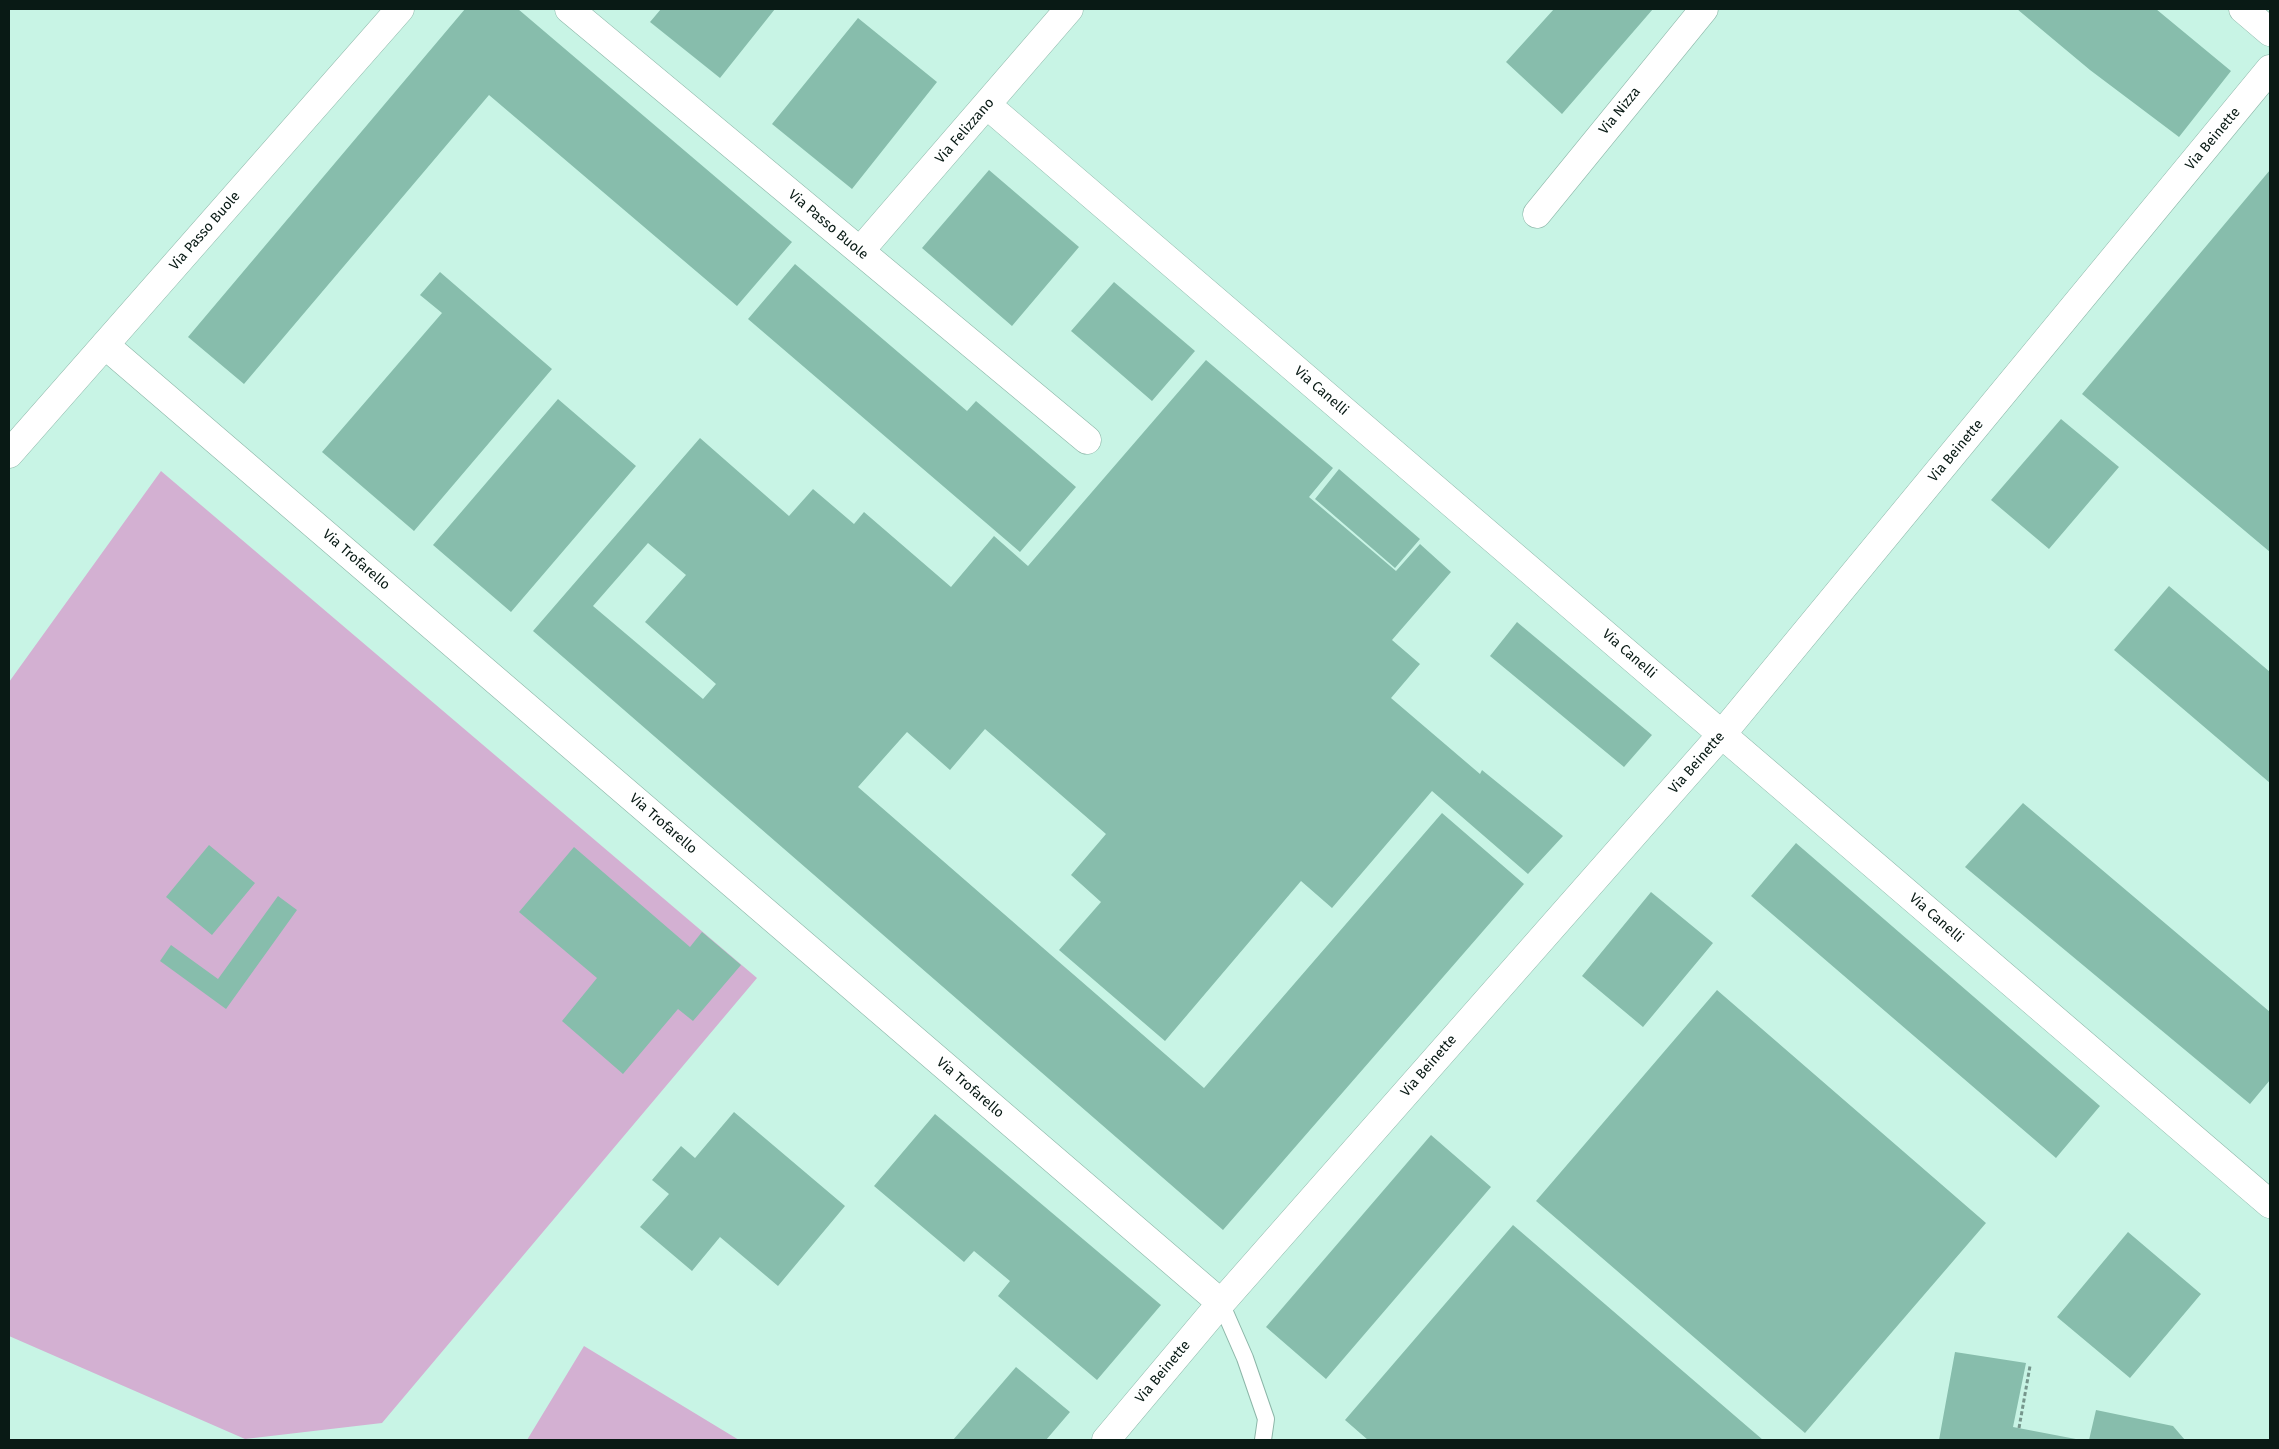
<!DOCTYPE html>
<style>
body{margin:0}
#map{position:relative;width:2279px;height:1449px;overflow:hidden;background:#c8f4e5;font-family:"Fira Sans",sans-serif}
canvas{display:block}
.frame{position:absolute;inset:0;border:10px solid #091a15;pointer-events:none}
</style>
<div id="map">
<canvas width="2279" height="1449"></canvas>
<div class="frame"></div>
</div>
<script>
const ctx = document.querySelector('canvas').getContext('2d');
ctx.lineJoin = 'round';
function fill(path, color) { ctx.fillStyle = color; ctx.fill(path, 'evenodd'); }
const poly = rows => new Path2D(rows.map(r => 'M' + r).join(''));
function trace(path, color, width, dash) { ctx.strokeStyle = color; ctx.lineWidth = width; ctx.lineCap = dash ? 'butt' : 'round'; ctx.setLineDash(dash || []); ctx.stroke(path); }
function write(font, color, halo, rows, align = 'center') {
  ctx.font = font + ' "Fira Sans",sans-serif'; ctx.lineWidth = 4; ctx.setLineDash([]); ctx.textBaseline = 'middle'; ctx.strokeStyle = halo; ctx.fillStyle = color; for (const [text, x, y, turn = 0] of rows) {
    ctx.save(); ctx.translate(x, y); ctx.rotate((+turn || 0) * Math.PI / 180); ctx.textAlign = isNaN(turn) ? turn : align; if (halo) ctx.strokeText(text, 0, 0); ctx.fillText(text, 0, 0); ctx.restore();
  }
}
fill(poly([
 [161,471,757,978,382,1423,245,1439,9,1336,9,682],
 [584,1346,739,1440,527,1440]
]), '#d3b0d2');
fill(poly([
 [465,9,518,9,792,242,737,306,489,95,244,384,188,337],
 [661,9,775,9,720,78,650,22],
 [1554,9,1653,9,1562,114,1506,62],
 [2017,9,2156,9,2231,71,2179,137,2090,70],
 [858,18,937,82,852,189,772,124],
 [989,170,1079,247,1012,326,922,248],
 [2270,170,2270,552,2082,394],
 [795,264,967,411,976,401,1076,487,1020,552,748,319],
 [440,272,552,369,414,531,322,452,442,313,420,295],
 [1114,282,1195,351,1152,401,1071,331],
 [1206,360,1333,468,1309,497,1396,571,1420,544,1451,572,1392,640,1420,664,1391,698,1480,774,1482,770,1563,836,1528,874,1432,791,1332,908,1301,881,1165,1041,1059,950,1101,902,1071,875,1106,834,985,729,950,770,907,732,858,787,1204,1088,1442,813,1524,884,1223,1230,533,631,700,438,789,516,813,489,854,524,864,512,951,587,994,536,1028,566],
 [648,543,686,575,645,622,716,684,703,699,593,606],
 [558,399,636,466,511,612,433,545],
 [2061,419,2119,467,2049,549,1991,500],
 [1339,469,1420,539,1395,568,1315,499],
 [2169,586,2270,672,2270,783,2114,650],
 [1517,622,1652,735,1624,767,1490,656],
 [2023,803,2270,1012,2270,1080,2250,1104,1965,867],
 [1796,843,2100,1106,2056,1158,1751,896],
 [209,845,255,883,212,935,166,897],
 [574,847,690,947,702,932,741,965,693,1021,678,1009,623,1074,562,1021,597,978,519,912],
 [1651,892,1713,943,1643,1027,1582,976],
 [278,896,297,910,226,1009,160,961,171,945,218,979],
 [1717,990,1986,1223,1805,1433,1536,1201],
 [734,1112,845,1206,778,1286,720,1237,692,1271,640,1227,669,1194,652,1180,681,1146,695,1158],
 [935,1114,1161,1305,1097,1380,998,1296,1010,1281,974,1251,964,1262,874,1186],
 [1431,1135,1491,1187,1326,1379,1266,1327],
 [1513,1225,1763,1440,1368,1440,1345,1420],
 [2128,1232,2201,1294,2130,1378,2057,1317],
 [1955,1352,2026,1363,2013,1427,2081,1440,1939,1440],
 [1016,1367,1070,1412,1046,1440,953,1440],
 [2096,1410,2173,1426,2185,1440,2089,1440]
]), '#87bdac');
const service = poly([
 [1221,1303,1245,1358,1266,1419,1263,1440]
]);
const minor = poly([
 [569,9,1087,440],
 [987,105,2270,1204],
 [1537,214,1704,9],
 [860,251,1069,9],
 [105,345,1221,1303],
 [1106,1440,1221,1303,1722,734,2270,69]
]);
const tertiary = poly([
 [2243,9,2270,32],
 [9,454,400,9]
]);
trace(service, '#8cb6a8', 18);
trace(minor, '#8cb6a8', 29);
trace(tertiary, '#8cb6a8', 29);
trace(poly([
 [2019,1428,2030,1366]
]), '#76968c', 3, [4, 2.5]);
trace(service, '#fff', 16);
trace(minor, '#fff', 28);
trace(tertiary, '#fff', 28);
write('14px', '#091a15', '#fff', [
 ["Via Nizza",1620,111,-51],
 ["Via Felizzano",965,131,-49],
 ["Via Beinette",2213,139,-50],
 ["Via Passo Buole",828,225,40],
 ["Via Passo Buole",205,231,-49],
 ["Via Canelli",1321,391,41],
 ["Via Beinette",1956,451,-50],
 ["Via Trofarello",356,560,41],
 ["Via Canelli",1629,654,41],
 ["Via Beinette",1697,763,-49],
 ["Via Trofarello",663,824,41],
 ["Via Canelli",1936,918,41],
 ["Via Beinette",1429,1066,-49],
 ["Via Trofarello",970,1088,41],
 ["Via Beinette",1163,1372,-50]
]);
</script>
